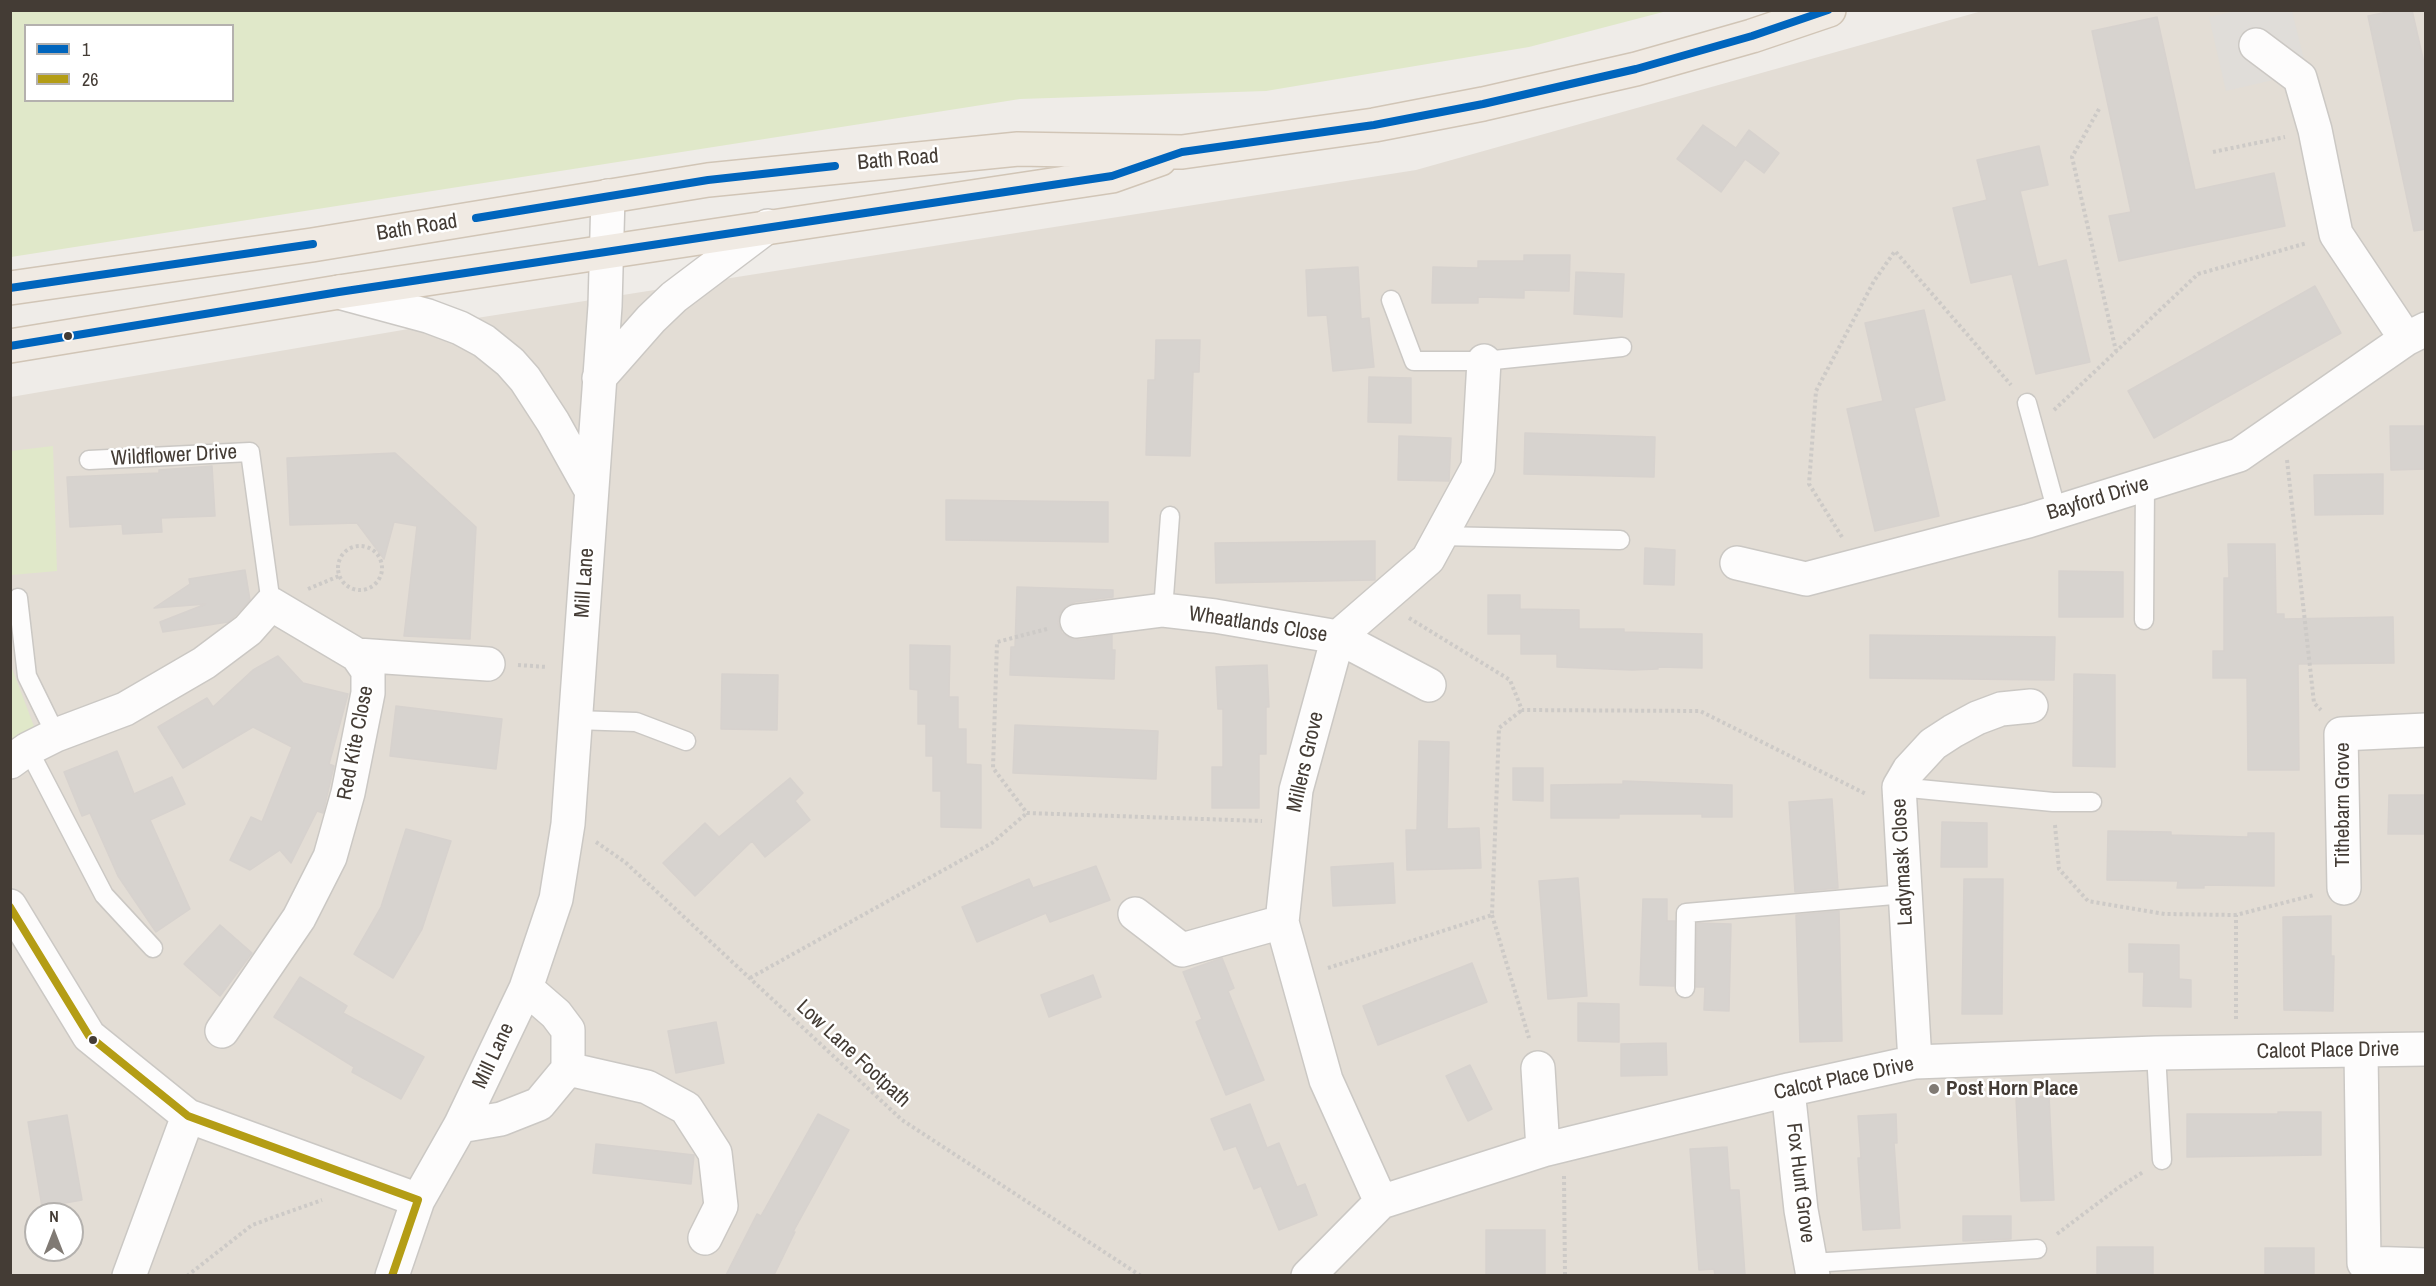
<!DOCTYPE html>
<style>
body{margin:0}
#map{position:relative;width:2436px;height:1286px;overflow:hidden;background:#efece8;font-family:"Archivo Narrow",sans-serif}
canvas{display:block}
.frame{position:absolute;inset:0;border:12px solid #443c35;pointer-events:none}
.legend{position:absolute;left:24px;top:24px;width:210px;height:78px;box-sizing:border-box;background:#fff;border:2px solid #b4b1ae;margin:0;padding:8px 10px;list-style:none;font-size:18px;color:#443c35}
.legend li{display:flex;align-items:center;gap:12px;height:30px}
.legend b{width:30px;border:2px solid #b4b1ae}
.north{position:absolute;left:24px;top:1202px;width:60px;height:60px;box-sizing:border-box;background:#fff;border:2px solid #b4b1ae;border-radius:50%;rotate:0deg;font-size:16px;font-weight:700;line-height:24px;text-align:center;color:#443c35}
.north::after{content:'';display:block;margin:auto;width:21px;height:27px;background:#807a74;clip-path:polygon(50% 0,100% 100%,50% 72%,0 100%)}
</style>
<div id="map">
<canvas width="2436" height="1286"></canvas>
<div class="frame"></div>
<ul class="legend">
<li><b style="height:8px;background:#0065bd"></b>1</li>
<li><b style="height:8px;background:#b49d15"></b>26</li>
</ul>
<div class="north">N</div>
</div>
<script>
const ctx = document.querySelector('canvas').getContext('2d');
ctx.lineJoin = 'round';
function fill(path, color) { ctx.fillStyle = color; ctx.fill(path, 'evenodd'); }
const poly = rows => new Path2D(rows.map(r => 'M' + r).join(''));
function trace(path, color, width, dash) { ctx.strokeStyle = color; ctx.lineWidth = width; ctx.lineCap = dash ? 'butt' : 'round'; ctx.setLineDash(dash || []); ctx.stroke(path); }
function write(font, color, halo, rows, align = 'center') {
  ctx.font = font + ' "Archivo Narrow",sans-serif'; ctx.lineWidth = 5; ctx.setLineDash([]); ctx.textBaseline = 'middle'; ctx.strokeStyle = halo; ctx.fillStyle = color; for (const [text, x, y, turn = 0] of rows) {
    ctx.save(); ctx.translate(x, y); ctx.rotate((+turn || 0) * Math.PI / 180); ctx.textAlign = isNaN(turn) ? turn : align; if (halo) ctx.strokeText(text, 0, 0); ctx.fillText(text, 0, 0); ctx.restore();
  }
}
fill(poly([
 [1982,11,2425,11,2425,1275,11,1276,11,397,426,326,1416,170],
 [36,1214,72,1214,72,1250,36,1250]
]), '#e3ddd5');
fill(poly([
 [10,11,11,10,1667,11,1529,47,1266,91,1020,99,11,257],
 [26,26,232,26,232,100,26,100],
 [53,446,57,571,11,575,11,451],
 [10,663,35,729,10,742]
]), '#e0e8c9');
fill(poly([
 [2236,11,2292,11,2307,72,2226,91,2209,17]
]), '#e0ddd9');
const building = poly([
 [2397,10,2412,10,2426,72,2426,229,2414,231,2368,16,2397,10],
 [2157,17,2195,190,2274,173,2285,226,2119,261,2109,216,2131,212,2092,31,2157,17],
 [1703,125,1736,148,1749,130,1779,153,1764,173,1745,159,1721,192,1677,159,1703,125],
 [2039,146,2048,185,2020,191,2038,267,2066,260,2090,362,2036,374,2012,274,1971,283,1953,208,1987,200,1977,160,2039,146],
 [1524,255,1570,255,1569,291,1524,290,1524,298,1478,297,1478,303,1432,303,1433,267,1478,268,1478,261,1524,261,1524,255],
 [1358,267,1361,319,1369,318,1374,367,1333,371,1327,315,1308,316,1306,270,1358,267],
 [1576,272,1624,274,1622,317,1574,314,1576,272],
 [2315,286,2341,333,2154,438,2128,391,2315,286],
 [1924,310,1945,400,1914,408,1939,516,1875,531,1847,409,1883,401,1865,323,1924,310],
 [1156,340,1200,340,1199,372,1193,372,1190,456,1146,455,1148,380,1155,380,1156,340],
 [1369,377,1411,378,1411,423,1368,422,1369,377],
 [2390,426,2426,426,2426,469,2391,470,2390,426],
 [1525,433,1655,437,1654,477,1524,474,1525,433],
 [1399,436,1451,438,1449,481,1398,480,1399,436],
 [395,453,476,527,470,639,404,636,417,526,394,522,384,559,357,523,290,525,287,458,395,453],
 [212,466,215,516,161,518,162,532,123,534,122,524,70,527,67,477,159,473,159,470,212,466],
 [2383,474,2383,514,2315,515,2314,475,2383,474],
 [946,500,1108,502,1108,542,946,540,946,500],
 [1375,541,1375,580,1216,583,1215,543,1375,541],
 [2228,544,2275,544,2276,614,2284,614,2284,619,2393,617,2394,663,2298,664,2299,770,2248,770,2247,678,2213,678,2213,651,2224,651,2224,578,2229,578,2228,544],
 [1645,548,1675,550,1674,585,1644,584,1645,548],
 [245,570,250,600,235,616,228,622,163,632,160,622,206,604,154,608,190,584,189,579,245,570],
 [2059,571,2123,572,2123,617,2059,617,2059,571],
 [1017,587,1113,590,1113,597,1075,602,1066,606,1060,613,1058,623,1062,633,1070,638,1079,640,1112,635,1112,650,1115,650,1114,679,1010,675,1011,647,1015,647,1017,587],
 [1488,595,1520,595,1520,609,1579,610,1579,629,1624,629,1624,632,1702,634,1702,668,1658,667,1658,669,1632,670,1557,667,1557,654,1521,654,1521,634,1488,634,1488,595],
 [1870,635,2055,637,2054,680,1870,678,1870,635],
 [910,645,950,646,949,697,958,697,958,729,966,729,966,764,981,765,981,828,941,827,941,791,933,791,933,756,926,756,926,724,918,724,918,690,910,689,910,645],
 [278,656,303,683,348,694,329,764,334,766,323,813,317,811,291,863,280,850,250,870,230,860,251,817,262,822,292,747,253,727,183,768,158,727,207,698,213,707,253,670,278,656],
 [1267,665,1269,707,1266,707,1266,754,1259,754,1259,808,1212,808,1212,767,1223,767,1223,709,1218,709,1216,667,1267,665],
 [722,674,778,675,777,730,721,729,722,674],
 [2074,674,2115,675,2115,767,2073,766,2074,674],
 [396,706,502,719,496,769,390,756,396,706],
 [1015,725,1158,731,1156,779,1013,773,1015,725],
 [1419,741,1449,742,1447,829,1479,828,1481,868,1407,870,1406,830,1417,830,1419,741],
 [117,751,134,794,172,777,185,804,150,820,190,909,156,932,118,876,90,813,82,816,64,772,117,751],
 [1513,768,1543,768,1543,801,1513,800,1513,768],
 [790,778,803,793,795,801,810,820,765,857,752,841,695,896,663,863,705,823,719,837,790,778],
 [1623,781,1732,785,1732,817,1702,817,1702,814,1619,814,1619,818,1551,818,1551,785,1623,784,1623,781],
 [2389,795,2426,795,2426,834,2388,834,2389,795],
 [1832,799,1838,888,1795,892,1789,802,1832,799],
 [1942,822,1987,823,1987,867,1941,867,1942,822],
 [406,829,451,841,422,929,393,978,354,954,381,907,406,829],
 [2108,831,2171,832,2171,835,2248,837,2248,833,2274,833,2274,886,2204,885,2204,888,2177,888,2178,881,2107,880,2108,831],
 [1393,863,1395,903,1333,906,1331,867,1393,863],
 [1096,866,1110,900,1050,922,1046,913,977,942,962,907,1029,879,1033,888,1096,866],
 [1578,878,1587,996,1548,999,1539,881,1578,878],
 [1964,879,2003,879,2002,1014,1962,1014,1964,879],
 [1643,899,1667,899,1667,921,1675,921,1674,986,1640,985,1643,899],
 [1839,911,1842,1041,1800,1042,1796,915,1839,911],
 [2331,916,2331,956,2334,956,2333,1011,2284,1010,2283,917,2331,916],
 [1697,923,1731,924,1729,1011,1704,1010,1705,987,1696,987,1697,923],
 [220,925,252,953,220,996,184,964,220,925],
 [2129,944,2179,945,2179,979,2191,980,2191,1007,2143,1006,2144,972,2129,972,2129,944],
 [1222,958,1234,988,1228,991,1264,1080,1226,1095,1196,1022,1202,1019,1183,972,1222,958],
 [1472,963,1487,1002,1378,1045,1363,1006,1472,963],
 [1093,975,1101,997,1049,1017,1041,995,1093,975],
 [300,977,347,1006,343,1013,424,1057,401,1099,352,1072,354,1067,274,1017,300,977],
 [1578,1003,1619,1004,1619,1042,1578,1041,1578,1003],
 [716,1022,724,1063,676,1073,668,1031,716,1022],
 [1666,1043,1667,1075,1621,1076,1621,1044,1666,1043],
 [1470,1065,1492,1109,1468,1121,1446,1076,1470,1065],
 [2049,1096,2054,1200,2021,1201,2016,1098,2049,1096],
 [1250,1104,1267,1148,1279,1143,1297,1187,1305,1184,1317,1215,1279,1230,1261,1186,1254,1189,1236,1146,1224,1150,1211,1119,1250,1104],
 [2278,1112,2321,1112,2321,1155,2187,1157,2187,1114,2278,1114,2278,1112],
 [818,1114,849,1130,793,1232,795,1232,774,1275,726,1275,757,1214,761,1216,818,1114],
 [1896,1114,1897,1143,1894,1143,1900,1228,1863,1230,1858,1158,1861,1158,1858,1116,1896,1114],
 [67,1115,82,1200,42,1207,28,1122,67,1115],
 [596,1144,694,1155,691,1184,593,1173,596,1144],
 [1727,1147,1730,1190,1739,1190,1745,1275,1715,1275,1714,1269,1699,1270,1690,1149,1727,1147],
 [1963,1216,2011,1216,2011,1239,1963,1241,1963,1216],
 [1486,1230,1545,1230,1545,1275,1486,1275,1486,1230],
 [2097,1247,2153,1247,2153,1275,2097,1275,2097,1247],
 [2265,1248,2314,1248,2314,1275,2265,1275,2265,1248]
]);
fill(building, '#d7d3cf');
trace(building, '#d7d2ce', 1.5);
const service = poly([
 [1391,300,1414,361,1484,361,1622,347],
 [2027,403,2057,512],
 [89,460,250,452,271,604],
 [1440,536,1620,540],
 [18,598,27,676,56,735],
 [1163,610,1170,516],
 [2144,620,2145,485],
 [575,720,636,722,686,741],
 [28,749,104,895,153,948],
 [1899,787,2053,802,2092,802],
 [1685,988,1686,913,1905,894],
 [2156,1053,2162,1160],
 [1811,1263,2037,1249]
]);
const minor = poly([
 [2256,45,2300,78,2315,130,2336,234,2406,339],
 [339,292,428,316,460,328,484,341,510,362,525,379,553,422,591,490],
 [599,378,651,319,674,297,768,226],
 [1737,563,1806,579,2028,521,2239,455,2406,339,2426,329],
 [1077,621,1163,610,1215,616,1338,637,1429,685],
 [357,655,488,664],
 [10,762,28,749,56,735,125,709,204,663,248,630,271,604,357,655,368,671,368,693,348,793,330,857,299,918,222,1031],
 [2344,888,2341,734,2426,730],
 [10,906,89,1036,188,1116,418,1200],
 [1135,914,1182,950,1282,922],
 [2361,1051,2364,1263,2426,1265],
 [1915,1062,1899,787,1909,770,1933,744,1953,731,1977,718,2001,709,2031,706],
 [1538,1068,1543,1150],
 [568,1069,647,1087,686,1108,715,1153,721,1206,705,1238],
 [1788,1090,1801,1210,1813,1276],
 [460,1126,501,1119,539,1104,568,1069,568,1030,556,1014,526,988],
 [1381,1202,1326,1080,1282,922,1296,790,1338,637,1428,559,1478,467,1484,361],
 [129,1276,188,1116],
 [392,1276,418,1200,460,1126,526,988,556,899,568,824,605,306,608,196],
 [1308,1276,1381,1202,1543,1150,1788,1090,1915,1062,2156,1053,2426,1049]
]);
const primary = poly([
 [10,288,312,245,708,180,1018,149,1182,152,1374,125,1483,104,1636,69,1752,36,1829,10],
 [10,346,339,292,1112,176,1160,159]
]);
trace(service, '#cbc8c4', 21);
trace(minor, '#cbc8c4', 36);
trace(primary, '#d1c5b6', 36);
trace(poly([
 [2099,109,2072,157,2116,351],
 [2213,152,2285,137],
 [2054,410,2198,274,2307,243],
 [2287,460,2314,703,2321,710],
 [1842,537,1809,484,1816,391,1874,281,1895,251,2011,385],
 '338 568a22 22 0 1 1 44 0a22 22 0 1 1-44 0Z',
 [308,589,339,576],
 [1409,618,1510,680,1522,710,1700,711,1866,794],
 [1047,629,997,642,993,768,1027,813,1262,821],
 [518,665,547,667],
 [2055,825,2059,869,2088,901,2165,914,2236,915],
 [596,842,625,862,902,1120,1141,1276],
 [1492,915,1529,1038],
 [1328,968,1492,915,1499,728,1522,710],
 [750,978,992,843,1027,813],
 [2236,1019,2236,915,2314,895],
 [1564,1176,1565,1276],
 [2057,1234,2118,1188,2143,1172],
 [187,1276,252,1225,322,1200]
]), '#cdcac7', 4, [3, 3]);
trace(service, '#fdfcfc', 18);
trace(minor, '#fdfcfc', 33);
trace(primary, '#f0eae3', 33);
trace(poly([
 [476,218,708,180,835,166],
 [10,288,313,244],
 [10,346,339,292,1112,176,1182,152,1374,125,1483,104,1636,69,1752,36,1828,10]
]), '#0065bd', 8);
trace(poly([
 [10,907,89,1036,188,1116,418,1200],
 [392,1276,418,1200]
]), '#b49d15', 8);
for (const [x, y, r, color] of [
 [68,336,5,"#443c35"],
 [93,1040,5,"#443c35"],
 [1934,1089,6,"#807a74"]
]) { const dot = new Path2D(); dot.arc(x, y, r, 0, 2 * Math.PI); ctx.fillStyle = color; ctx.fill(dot); trace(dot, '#fff', 2); }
write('21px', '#443c35', '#fff', [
 ["Bath Road",898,160,-5],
 ["Bath Road",417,228,-9],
 ["Wildflower Drive",174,456,-3],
 ["Bayford Drive",2098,499,-17],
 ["Mill Lane",585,583,-86],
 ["Wheatlands Close",1258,625,9],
 ["Red Kite Close",356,743,-79],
 ["Millers Grove",1306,762,-77],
 ["Tithebarn Grove",2343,805,-90],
 ["Ladymask Close",1903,862,-93],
 ["Calcot Place Drive",2328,1051,-1],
 ["Low Lane Footpath",853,1054,43],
 ["Mill Lane",494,1056,-65],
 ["Calcot Place Drive",1844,1079,-12],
 ["Fox Hunt Grove",1800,1183,83]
]);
write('bold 21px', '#443c35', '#fff', [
 ["Post Horn Place",1946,1089]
], 'left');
</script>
